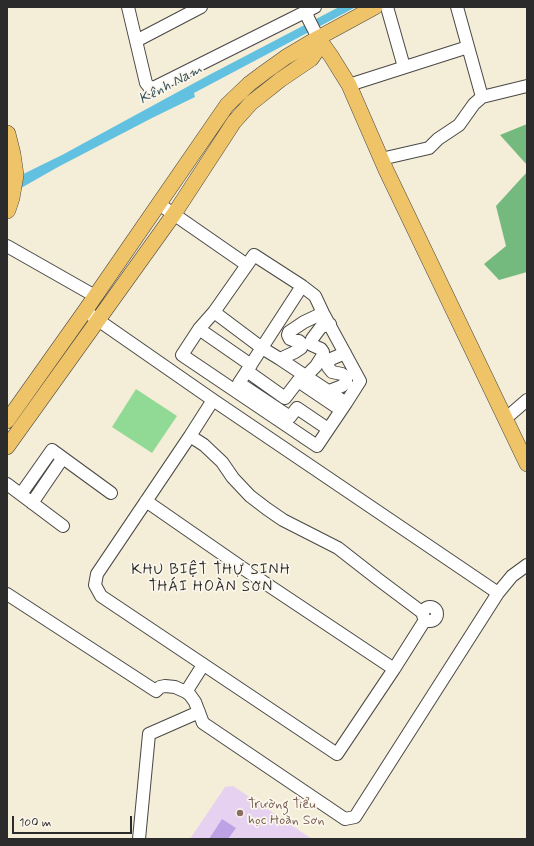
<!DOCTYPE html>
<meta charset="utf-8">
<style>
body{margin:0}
#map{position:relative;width:534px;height:846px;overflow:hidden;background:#f4edd7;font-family:Mynerve,sans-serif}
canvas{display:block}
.frame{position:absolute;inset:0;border:8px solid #2b2b2b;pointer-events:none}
.scale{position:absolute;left:12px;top:816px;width:120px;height:18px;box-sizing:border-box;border:2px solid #2b2b2b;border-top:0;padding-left:5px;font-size:12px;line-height:14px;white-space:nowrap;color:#2b2b2b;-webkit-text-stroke:3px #fbf7ec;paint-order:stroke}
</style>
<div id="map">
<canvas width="534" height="846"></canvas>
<div class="frame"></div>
<div class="scale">100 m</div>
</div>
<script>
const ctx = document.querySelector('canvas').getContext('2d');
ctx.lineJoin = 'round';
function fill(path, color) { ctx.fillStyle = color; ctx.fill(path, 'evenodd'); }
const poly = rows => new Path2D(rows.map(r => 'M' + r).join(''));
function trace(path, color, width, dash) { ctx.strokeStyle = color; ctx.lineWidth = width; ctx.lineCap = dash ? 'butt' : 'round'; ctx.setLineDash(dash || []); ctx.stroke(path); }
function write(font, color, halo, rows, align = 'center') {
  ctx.font = font + ' Mynerve,sans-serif'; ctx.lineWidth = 3.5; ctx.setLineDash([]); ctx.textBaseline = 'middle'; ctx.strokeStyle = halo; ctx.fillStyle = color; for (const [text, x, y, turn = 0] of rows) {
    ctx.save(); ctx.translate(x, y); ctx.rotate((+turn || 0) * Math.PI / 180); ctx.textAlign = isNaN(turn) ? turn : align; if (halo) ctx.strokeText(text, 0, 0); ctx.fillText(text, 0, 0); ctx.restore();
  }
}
fill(poly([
 [233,786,312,839,190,839,225,787]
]), '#e6d2f0');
fill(poly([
 [136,389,177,416,152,453,112,427]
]), '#90da96');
fill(poly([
 [527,124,527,165,500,135],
 [527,172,527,272,499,280,484,264,506,246,496,206]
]), '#74ba7f');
fill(poly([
 [339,7,356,7,194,93,195,97,152,118,58,167,7,196,7,182,62,155,209,75]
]), '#62c1e0');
fill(poly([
 [222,819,236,828,228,839,209,839]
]), '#bda2e5');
const minor = poly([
 [128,7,146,83,150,88,155,87,315,7],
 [306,7,308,18,318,38],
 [387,7,404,67],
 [457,7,482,97],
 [136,41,201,7],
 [349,85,468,47],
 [381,159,429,148,438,139,459,125,474,104,482,97,527,86],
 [159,204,247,265],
 [7,246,95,296],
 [254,255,302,286,315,296,323,313,360,381,346,403,317,446,182,355,199,329,214,312,254,255],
 [302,286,239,383,290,417,297,408,328,429],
 [214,312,262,348,280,359,346,403],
 [199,329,251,365],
 [280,359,295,352,301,348,302,346,301,343,299,341,295,341,290,339,288,335,289,332,304,322,323,313],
 [247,371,285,398,298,381,341,410],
 [306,376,316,366,323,355,323,352,321,349,312,345,311,343,312,339,321,327,330,324],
 [329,391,342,386,346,382,346,377,342,374,332,372,328,367,328,363,331,359,345,353],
 [505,419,527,400],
 [190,436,213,400],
 [7,484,63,526],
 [21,494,52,450,111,493],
 [146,501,244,569,394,669],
 [32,503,62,459],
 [498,593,512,576,527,565],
 [7,594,156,691,160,687,165,686,175,687,186,692,190,695,195,702,203,723,345,819,355,817,498,593,213,400,85,311],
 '423 614a7 7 0 1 1 14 0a7 7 0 1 1-14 0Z',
 [423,613,379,580,338,548,283,520,267,509,250,496,233,478,222,462,204,445,190,436,97,574,95,585,101,596,337,754,394,669,425,620],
 [186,692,203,665],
 [139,839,149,734,199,712]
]);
const major = poly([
 [318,38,331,56,349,85,386,170,527,464],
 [7,421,85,311,227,105,249,84,265,72,286,57,318,38,375,7],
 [7,447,174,214,234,122,251,103,260,96,280,80,311,59,316,52,318,38]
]);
const highway = poly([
 [7,134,12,154,15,175,11,198,7,210]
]);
trace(minor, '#494845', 14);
trace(major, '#494845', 16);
trace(highway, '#494845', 18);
trace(minor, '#fff', 12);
trace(major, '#efc469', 15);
trace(highway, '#efc469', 17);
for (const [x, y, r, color] of [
 [240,813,4,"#8d6e63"]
]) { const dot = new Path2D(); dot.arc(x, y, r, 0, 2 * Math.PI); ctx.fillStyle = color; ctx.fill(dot); trace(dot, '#fbf7ec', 1.5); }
write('14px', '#785e54', '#fbf7ec', [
 ["Trường Tiểu",248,805],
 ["học Hoàn Sơn",248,821]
], 'left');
write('italic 15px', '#3c5861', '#fbf7ec', [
 ["Kênh Nam",171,85,-28]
]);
ctx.letterSpacing = '1px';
write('15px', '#2b2b2b', '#fbf7ec', [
 ["KHU BIỆT THỰ SINH",211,571],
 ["THÁI HOÀN SƠN",211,588]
]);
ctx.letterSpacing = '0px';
</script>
